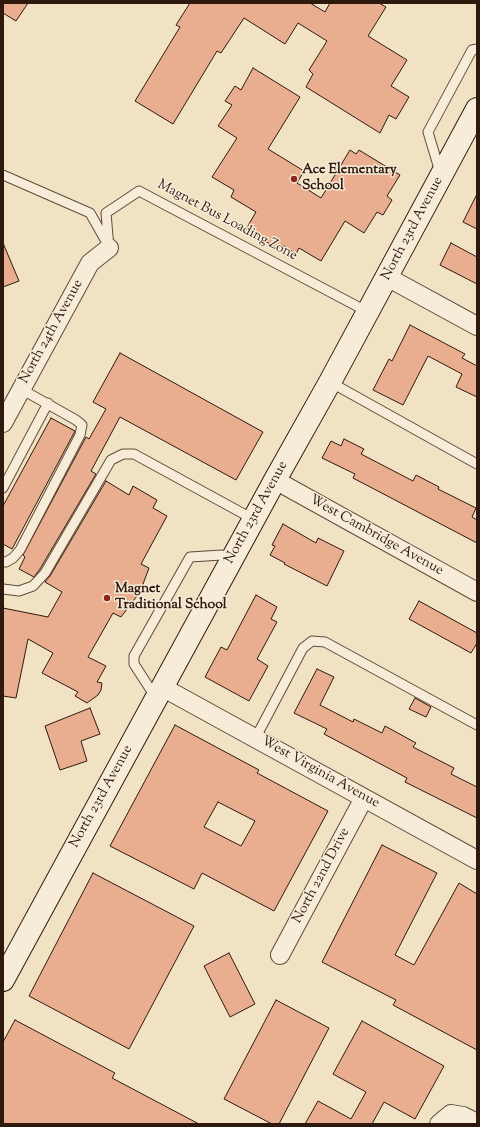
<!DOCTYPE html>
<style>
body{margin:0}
#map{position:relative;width:480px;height:1127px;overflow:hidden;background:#f1e2c3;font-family:"Sorts Mill Goudy",serif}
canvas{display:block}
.frame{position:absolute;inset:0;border:4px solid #2f190f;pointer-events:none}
</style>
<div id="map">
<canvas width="480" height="1127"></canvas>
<div class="frame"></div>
</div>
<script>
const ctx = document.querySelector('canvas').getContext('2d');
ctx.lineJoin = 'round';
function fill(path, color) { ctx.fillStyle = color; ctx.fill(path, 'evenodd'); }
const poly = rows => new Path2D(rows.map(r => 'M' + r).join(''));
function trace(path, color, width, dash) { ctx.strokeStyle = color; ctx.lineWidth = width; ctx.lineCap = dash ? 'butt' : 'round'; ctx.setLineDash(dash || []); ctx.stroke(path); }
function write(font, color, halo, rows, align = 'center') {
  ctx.font = font + ' "Sorts Mill Goudy",serif'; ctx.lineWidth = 3; ctx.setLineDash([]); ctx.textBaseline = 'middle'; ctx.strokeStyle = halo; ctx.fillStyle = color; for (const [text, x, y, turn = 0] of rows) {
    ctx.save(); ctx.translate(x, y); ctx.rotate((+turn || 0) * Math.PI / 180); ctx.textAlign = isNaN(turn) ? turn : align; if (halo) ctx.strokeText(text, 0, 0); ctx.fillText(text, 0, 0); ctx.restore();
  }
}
const building = poly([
 [3,3,28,3,16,21,3,13,3,3],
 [190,3,310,3,325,12,330,3,379,3,386,7,368,36,407,60,391,86,409,97,396,119,389,115,380,133,306,87,313,74,309,70,327,41,298,23,285,44,244,18,221,53,217,51,173,124,135,101,180,27,176,25,190,3],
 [253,68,300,97,268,149,304,171,297,183,321,198,350,150,356,154,359,150,400,175,387,196,392,200,383,215,377,212,364,233,345,221,321,261,299,248,296,254,281,244,278,249,246,229,256,212,231,197,234,190,212,177,237,138,218,126,232,105,225,101,235,86,241,90,253,68],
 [477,194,477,229,463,222,477,194],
 [3,243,19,281,3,287,3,243],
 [451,243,477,257,477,284,440,265,451,243],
 [410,325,465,354,462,358,477,366,477,397,456,387,462,374,428,356,403,405,373,390,389,359,392,361,410,325],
 [120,353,263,432,236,480,120,417,91,471,96,474,40,569,34,577,19,569,25,557,23,555,86,437,89,439,106,409,93,402,120,353],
 [51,418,75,431,74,433,12,549,3,544,3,506,51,418],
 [344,439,364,449,361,454,413,481,416,475,439,487,438,489,476,508,472,517,477,520,477,543,353,478,355,474,322,458,331,441,341,446,344,439],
 [106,481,129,495,133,486,157,500,153,508,167,516,141,564,149,568,140,592,121,617,113,613,88,657,106,666,97,682,102,683,101,690,98,695,87,703,75,696,78,692,42,673,53,653,28,639,16,698,3,696,3,608,48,617,62,592,45,582,50,576,106,481],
 [283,524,316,543,318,538,344,551,327,586,284,564,285,563,270,555,275,546,272,545,283,524],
 [256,595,277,607,271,619,277,622,257,659,268,666,249,701,205,677,221,647,227,650,256,595],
 [419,601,477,633,477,643,471,653,409,619,419,601],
 [317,669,334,677,320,705,353,722,354,719,382,733,385,726,416,743,413,747,454,768,451,774,477,787,477,818,405,782,407,778,324,734,327,729,294,713,317,669],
 [415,698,431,707,426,717,409,709,415,698],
 [90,708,100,734,81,741,87,761,60,770,45,726,90,708],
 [175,725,259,770,257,773,328,811,274,911,202,873,194,889,110,846,175,725],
 [218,802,255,821,241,846,204,827,218,802],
 [382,845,437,873,395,955,414,965,459,883,477,894,477,1050,393,1005,396,1000,322,962,382,845],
 [93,873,194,926,129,1049,29,996,93,873],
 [229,953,255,1004,230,1017,204,966,229,953],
 [276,1000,329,1028,279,1124,272,1124,224,1099,276,1000],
 [15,1020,115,1073,112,1078,199,1124,3,1124,3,1042,15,1020],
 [362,1021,444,1066,415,1119,384,1102,372,1124,305,1124,318,1101,351,1119,366,1092,333,1074,362,1021]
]);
fill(building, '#e9ad8f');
trace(building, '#2f190f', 1);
const lane = poly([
 [440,172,428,132,472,50,477,49],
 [3,175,90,213,107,243],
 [109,248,106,213,139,191,368,312],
 [330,382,477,464],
 [3,488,48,403],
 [3,562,6,562,13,558,20,550,80,435,82,425,76,420,21,389],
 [3,589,19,591,33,586,45,573,111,460,123,454,134,454,253,519],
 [156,698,134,664,134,656,190,557,222,555,232,559],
 [256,737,303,648,312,641,325,642,477,725]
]);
const street = poly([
 [387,277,477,326],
 [3,423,90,263,109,248],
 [275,480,477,592],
 [162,687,477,860],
 [280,955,364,798],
 [439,1124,451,1114,463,1116,477,1123]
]);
const secondary = poly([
 [3,980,275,480,330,382,477,109]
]);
trace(lane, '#604b3c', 11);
trace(street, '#604b3c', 20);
trace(secondary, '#2f190f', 24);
trace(lane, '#f6ecd8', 9);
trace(street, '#f6ecd8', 18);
trace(secondary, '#f6ecd8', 22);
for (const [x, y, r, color] of [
 [294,179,4,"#8f2418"],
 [107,598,4,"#8f2418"]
]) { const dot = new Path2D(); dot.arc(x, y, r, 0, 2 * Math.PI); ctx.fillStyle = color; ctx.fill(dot); trace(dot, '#f6ecd8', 1.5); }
write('bold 14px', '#2f190f', '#f6ecd8', [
 ["Ace Elementary",302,171],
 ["School",302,187],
 ["Magnet",115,590],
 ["Traditional School",115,606]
], 'left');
write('14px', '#2f190f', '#f6ecd8', [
 ["Magnet Bus Loading Zone",227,221,28],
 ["North 23rd Avenue",413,229,-62],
 ["North 24th Avenue",52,332,-61],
 ["North 23rd Avenue",257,513,-61],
 ["West Cambridge Avenue",376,536,29],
 ["West Virginia Avenue",320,773,29],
 ["North 23rd Avenue",102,797,-61],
 ["North 22nd Drive",322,876,-62]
]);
</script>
